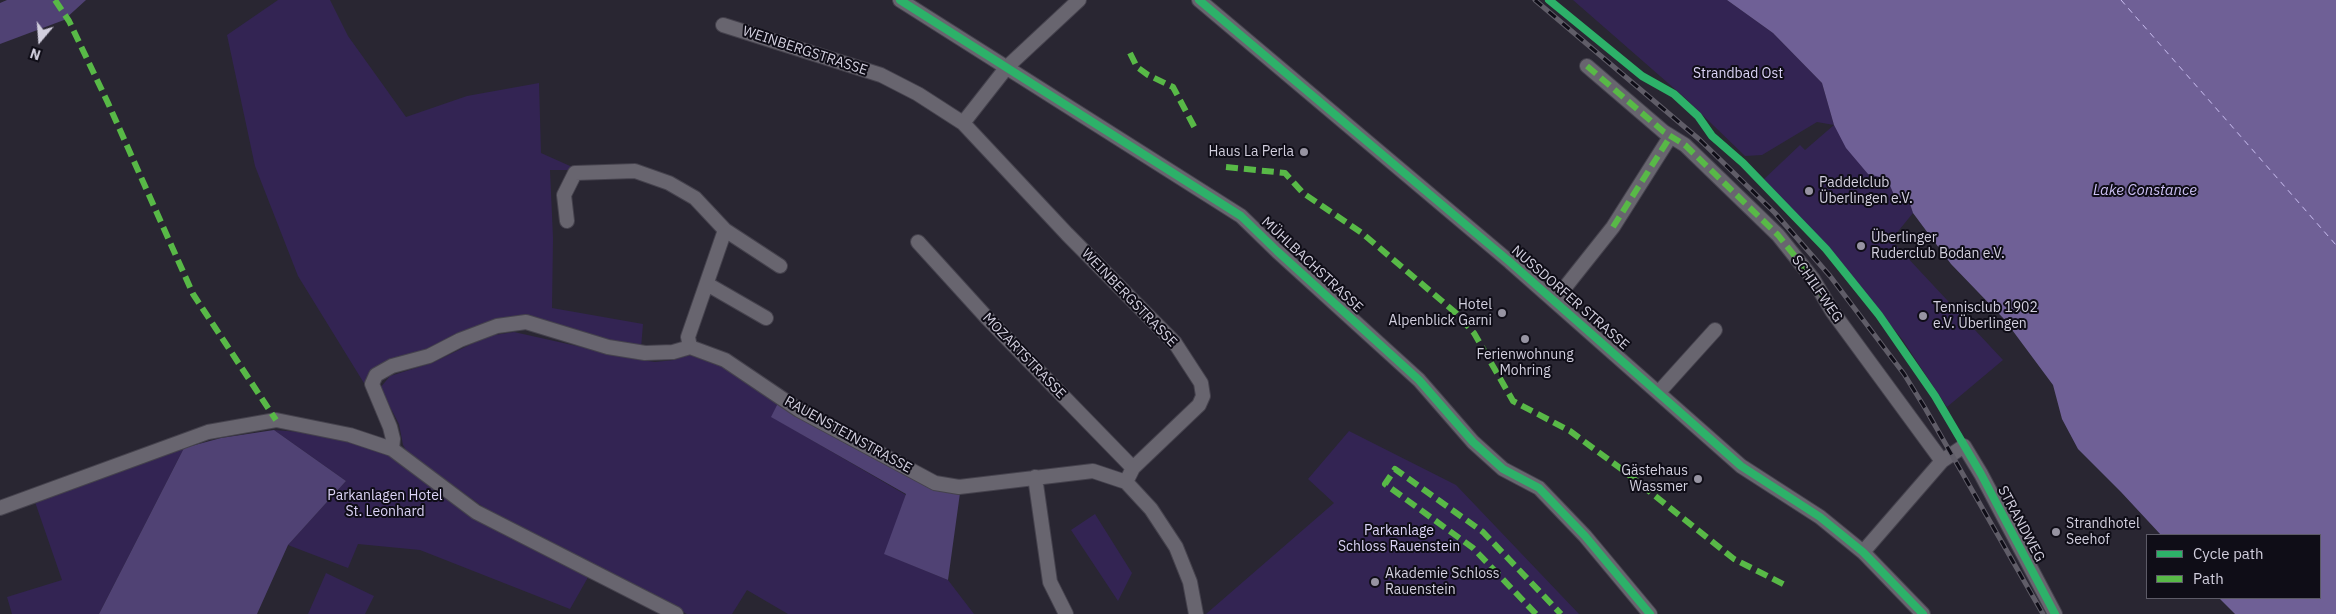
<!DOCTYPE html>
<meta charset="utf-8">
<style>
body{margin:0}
#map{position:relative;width:2336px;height:614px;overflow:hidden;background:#292632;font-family:"IBM Plex Sans",sans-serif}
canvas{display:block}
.legend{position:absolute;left:2146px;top:534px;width:175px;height:65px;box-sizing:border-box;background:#0f0d17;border:1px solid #5d5b67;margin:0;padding:6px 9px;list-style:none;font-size:15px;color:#d2cfde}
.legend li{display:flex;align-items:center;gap:10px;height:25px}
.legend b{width:25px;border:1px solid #5d5b67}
.north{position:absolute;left:15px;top:15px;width:50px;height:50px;-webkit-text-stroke:4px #0f0d17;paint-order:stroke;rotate:198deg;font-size:14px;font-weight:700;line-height:20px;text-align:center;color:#d2cfde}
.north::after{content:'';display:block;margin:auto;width:18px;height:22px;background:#d2cfde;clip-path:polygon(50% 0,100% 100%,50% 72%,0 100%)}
</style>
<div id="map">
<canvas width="2336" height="614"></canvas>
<ul class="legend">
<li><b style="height:6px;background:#2db169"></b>Cycle path</li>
<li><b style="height:6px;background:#58b947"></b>Path</li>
</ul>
<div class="north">N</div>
</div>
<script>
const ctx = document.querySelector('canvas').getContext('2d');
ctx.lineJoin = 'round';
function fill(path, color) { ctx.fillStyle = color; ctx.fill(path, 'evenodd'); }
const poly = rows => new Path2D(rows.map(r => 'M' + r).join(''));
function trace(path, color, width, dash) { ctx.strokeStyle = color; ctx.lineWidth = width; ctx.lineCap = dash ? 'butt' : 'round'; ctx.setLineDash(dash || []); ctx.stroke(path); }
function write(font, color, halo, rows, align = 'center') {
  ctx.font = font + ' "IBM Plex Sans",sans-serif'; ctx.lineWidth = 4; ctx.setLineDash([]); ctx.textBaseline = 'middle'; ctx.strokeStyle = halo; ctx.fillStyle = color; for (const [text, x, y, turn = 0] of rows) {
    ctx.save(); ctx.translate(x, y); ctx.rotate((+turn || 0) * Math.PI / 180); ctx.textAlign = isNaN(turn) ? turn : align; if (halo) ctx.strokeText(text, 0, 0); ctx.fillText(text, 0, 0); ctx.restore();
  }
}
fill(poly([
 [278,0,330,0,348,36,406,117,467,96,539,83,541,153,579,170,550,170,553,238,552,308,643,324,641,348,614,345,522,316,427,353,383,366,367,388,298,276,255,166,227,35],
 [1573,0,1727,0,1773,33,1822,83,1834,125,1868,174,1887,179,1895,197,1908,198,1913,213,1891,240,2003,360,1947,407,1902,339,1817,237,1763,180,1800,145,1805,150,1834,125,1817,122,1762,155,1745,156,1684,97],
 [514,332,635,359,655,362,674,360,689,355,726,368,778,403,772,417,906,495,885,554,948,580,974,614,788,614,747,590,732,614,687,614,486,509,407,452,403,445,399,424,380,388,390,376,432,363,488,336],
 [274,430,325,434,388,455,469,512,591,572,570,609,420,550,358,544,348,568,288,545,346,481],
 [1349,431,1456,485,1579,614,1206,614,1334,503,1308,479],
 [184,448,99,614,12,614,7,597,62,580,35,502],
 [1095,514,1132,573,1118,601,1071,530],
 [326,573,374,596,365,614,308,614]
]), '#332453');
fill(poly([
 [7,0,86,0,64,20,0,44,0,3],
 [778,403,960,493,948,580,884,554,906,494,771,417],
 [274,430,346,481,288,545,257,614,99,614,184,448,221,438]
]), '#504274');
fill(poly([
 [1727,0,2336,0,2336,614,2235,614,2219,598,2320,598,2320,535,2161,535,2121,492,2078,449,2062,419,2053,385,2004,319,1951,264,1913,213,1908,198,1895,197,1887,179,1868,174,1846,148,1834,125,1822,83,1773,33]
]), '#6f6096');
trace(poly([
 [2121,0,2336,245]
]), '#cbbff2', 1, [6, 5]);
const minor = poly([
 [900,0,1241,216,1277,251,1419,380,1473,442,1503,469,1539,488,1585,536,1650,614],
 [1079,0,1007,67,963,123,1067,234,1175,343,1201,383,1203,396,1199,405,1133,468,1126,482],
 [1199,0,1510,262,1741,466,1820,517,1863,552,1923,614],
 [723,25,881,75,918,94,963,123],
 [1587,66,1664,132,1685,145,1778,235,1813,279,1832,311,1942,461],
 [567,221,564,195,575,173,635,171,669,183,695,198,725,230,688,337,690,347],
 [725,230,780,266],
 [918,242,988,319,1133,468],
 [707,284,766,318],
 [1555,300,1613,227,1670,137],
 [1659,392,1715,330],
 [392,449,393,439,390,427,372,384,376,375,392,366,429,356,460,340,497,326,526,322,608,347,645,353,673,352,690,347,725,360,799,410,935,483,959,487,1093,471,1126,482,1151,509,1176,547,1190,582,1196,614],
 [1035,477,1050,582,1066,614],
 [0,508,208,432,276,420,350,435,392,449,476,512,676,614],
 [1863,552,1942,461,1964,446,1981,474,2055,614]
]);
trace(minor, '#45424d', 16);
trace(minor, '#68656f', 14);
const rail = poly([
 [1535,0,1700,140,1775,213,1830,276,1904,374,1925,408,2043,614]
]);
trace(rail, '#605d68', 5);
trace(rail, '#0f0d17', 3, [9]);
trace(poly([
 [55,0,69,21,108,103,193,294,276,420],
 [1130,53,1137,67,1148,75,1173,87,1197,132],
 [1587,66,1664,132,1685,145,1778,235,1813,279,1832,311],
 [1226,167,1285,173,1303,193,1362,233,1456,313,1474,333,1513,401,1570,431,1624,471,1734,559,1787,586],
 [1613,227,1670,137],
 [1536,614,1473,548,1385,484,1395,469,1483,532,1561,614]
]), '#58b947', 6, [12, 6]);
trace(poly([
 [900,0,1241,216,1277,251,1419,380,1473,442,1503,469,1539,488,1585,536,1650,614],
 [1199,0,1510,262,1741,466,1820,517,1863,552,1923,614],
 [1549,0,1642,76,1674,94,1698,116,1712,136,1743,163,1826,249,1879,315,1935,396,1981,474,2055,614]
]), '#2db169', 8);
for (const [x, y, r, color] of [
 [1304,152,5,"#9794a2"],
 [1809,191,5,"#9794a2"],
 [1861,246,5,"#9794a2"],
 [1502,313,5,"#9794a2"],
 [1923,316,5,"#9794a2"],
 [1525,339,5,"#9794a2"],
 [1698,479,5,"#9794a2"],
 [2056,532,5,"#9794a2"],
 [1375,582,5,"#9794a2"]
]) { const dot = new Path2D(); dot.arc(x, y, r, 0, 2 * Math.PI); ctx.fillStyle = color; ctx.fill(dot); trace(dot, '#0f0d17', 2); }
write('14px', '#d2cfde', '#0f0d17', [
 ["WEINBERGSTRASSE",805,51,18],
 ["MÜHLBACHSTRASSE",1312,265,43],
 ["SCHILFWEG",1817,289,55],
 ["WEINBERGSTRASSE",1129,298,46],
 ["NUSSDORFER STRASSE",1570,298,41],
 ["MOZARTSTRASSE",1024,356,46],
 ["RAUENSTEINSTRASSE",848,435,29],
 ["STRANDWEG",2021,524,62]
]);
write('14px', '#dcd4f7', '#0f0d17', [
 ["Strandbad Ost",1738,74],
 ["Parkanlagen Hotel",385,496],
 ["St. Leonhard",385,512],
 ["Parkanlage",1399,531],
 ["Schloss Rauenstein",1399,547]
]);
write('14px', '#d2cfde', '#0f0d17', [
 ["Haus La Perla",1294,152,"right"],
 ["Paddelclub",1819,183],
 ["Überlingen e.V.",1819,199],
 ["Überlinger",1871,238],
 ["Ruderclub Bodan e.V.",1871,254],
 ["Hotel",1492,305,"right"],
 ["Alpenblick Garni",1492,321,"right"],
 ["Tennisclub 1902",1933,308],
 ["e.V. Überlingen",1933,324],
 ["Ferienwohnung",1525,355,"center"],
 ["Mohring",1525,371,"center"],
 ["Gästehaus",1688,471,"right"],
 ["Wassmer",1688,487,"right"],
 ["Strandhotel",2066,524],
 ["Seehof",2066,540],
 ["Akademie Schloss",1385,574],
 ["Rauenstein",1385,590]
], 'left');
write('italic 15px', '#cbbff2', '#0f0d17', [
 ["Lake Constance",2145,191]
]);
</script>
